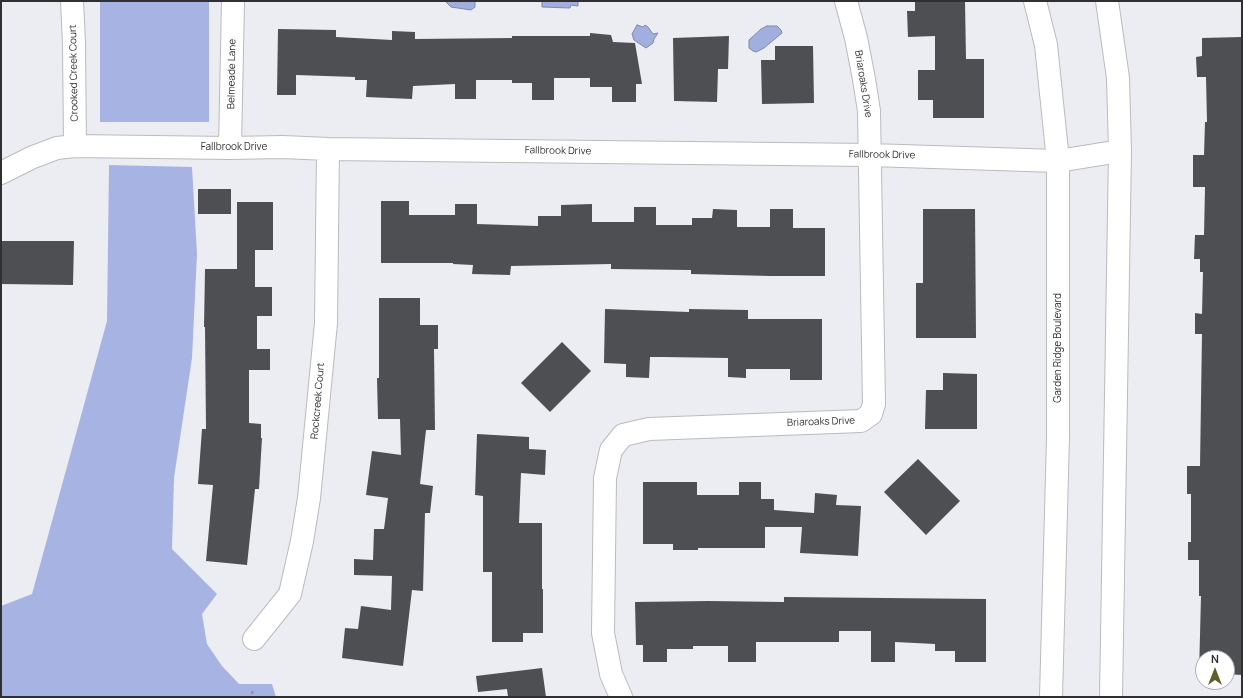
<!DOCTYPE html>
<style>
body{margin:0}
#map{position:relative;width:1243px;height:698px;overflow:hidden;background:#ecedf2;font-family:Manrope,sans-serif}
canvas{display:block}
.frame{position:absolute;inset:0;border:2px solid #303032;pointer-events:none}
.north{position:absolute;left:1195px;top:650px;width:40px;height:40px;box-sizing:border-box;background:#fff;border:1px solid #acacad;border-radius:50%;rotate:0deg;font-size:11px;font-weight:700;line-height:16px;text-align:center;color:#303032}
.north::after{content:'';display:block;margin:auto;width:14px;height:18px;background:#5d5e2b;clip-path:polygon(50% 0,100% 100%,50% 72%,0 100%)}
</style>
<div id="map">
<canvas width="1243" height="698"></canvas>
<div class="frame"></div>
<div class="north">N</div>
</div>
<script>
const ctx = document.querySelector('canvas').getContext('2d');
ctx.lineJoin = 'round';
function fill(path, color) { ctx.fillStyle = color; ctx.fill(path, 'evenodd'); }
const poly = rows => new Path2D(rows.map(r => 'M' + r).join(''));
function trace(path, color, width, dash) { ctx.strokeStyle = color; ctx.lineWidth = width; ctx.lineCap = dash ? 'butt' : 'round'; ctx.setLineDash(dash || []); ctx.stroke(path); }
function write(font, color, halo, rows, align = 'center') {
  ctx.font = font + ' Manrope,sans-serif'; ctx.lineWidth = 4; ctx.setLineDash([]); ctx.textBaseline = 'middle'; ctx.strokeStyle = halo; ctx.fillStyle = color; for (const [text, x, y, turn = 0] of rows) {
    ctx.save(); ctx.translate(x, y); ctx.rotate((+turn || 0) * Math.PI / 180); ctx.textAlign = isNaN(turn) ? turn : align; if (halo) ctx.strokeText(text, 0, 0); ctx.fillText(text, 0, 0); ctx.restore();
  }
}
fill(poly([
 [100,1,209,1,209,122,100,122],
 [109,165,192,167,197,254,192,358,174,478,172,549,217,594,202,614,207,644,222,666,239,684,272,684,276,697,1,697,1,606,32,594,107,321]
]), '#a7b4e3');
const water = poly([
 [445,1,474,1,475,2,475,7,471,10,451,7,445,1],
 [542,1,578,1,578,6,571,5,570,8,542,7,542,1],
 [637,25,643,27,645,25,648,27,653,34,658,33,654,39,653,43,646,48,634,40,632,34,637,25],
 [767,26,777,26,781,30,782,33,764,48,756,52,753,51,749,48,749,40,761,29,767,26]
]);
fill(water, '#a1afde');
trace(water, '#7f89aa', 1);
fill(poly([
 [915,1,965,1,966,59,984,59,984,118,933,118,933,100,918,100,918,70,935,70,935,36,908,37,907,11,915,11],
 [278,29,336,30,336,37,392,40,392,31,415,32,415,39,512,38,512,36,590,36,590,33,611,35,613,42,635,43,642,84,636,84,636,102,612,102,612,87,590,87,590,78,554,78,554,100,532,100,532,83,512,83,512,80,476,80,476,99,455,99,455,84,413,86,412,99,366,97,367,80,355,80,355,77,296,75,296,95,277,95],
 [729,36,728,69,718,69,717,102,674,101,673,38],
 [1242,37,1242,675,1227,674,1227,658,1203,658,1203,674,1199,674,1201,596,1199,596,1199,560,1188,560,1188,542,1191,542,1191,494,1187,494,1187,466,1200,466,1202,334,1195,334,1195,313,1202,314,1203,272,1200,272,1200,259,1194,259,1195,235,1204,235,1205,187,1193,187,1193,155,1204,155,1205,122,1207,122,1206,77,1197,77,1196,57,1202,56,1202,38],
 [775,46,813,46,814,103,762,104,761,60,775,60],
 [198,189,231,189,231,214,198,214],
 [381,201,409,201,409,215,455,215,455,204,477,204,477,224,538,226,538,216,561,216,561,205,592,204,592,222,634,222,634,207,656,207,656,225,692,225,692,218,712,218,713,209,737,210,737,227,770,227,770,209,793,209,793,228,825,228,825,276,770,276,691,274,691,270,611,269,611,264,511,266,510,275,472,274,473,265,453,264,453,263,381,263],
 [237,202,273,202,273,250,255,250,255,287,272,287,272,316,257,316,257,349,270,349,270,370,249,370,249,423,261,424,261,438,262,438,259,489,255,489,247,565,206,561,213,485,198,484,202,429,206,429,205,327,204,327,205,269,237,269],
 [923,209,975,209,976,338,916,338,916,283,923,283],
 [1,241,74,241,73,285,1,284],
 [379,298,420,298,420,325,438,325,438,349,434,349,435,430,426,430,420,484,433,486,430,513,425,513,423,591,412,590,403,666,342,658,345,628,358,629,361,606,391,610,392,576,354,575,354,559,373,560,374,529,384,529,388,498,366,495,372,451,401,455,400,419,378,419,377,378,379,378],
 [605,309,689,312,689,309,748,310,748,319,822,319,822,380,790,380,790,369,746,369,746,378,728,377,728,358,662,357,650,357,649,378,626,377,626,364,604,363],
 [562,342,591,371,550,412,521,383],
 [943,373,977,374,977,429,925,429,926,390,943,390],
 [477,434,529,437,529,449,546,450,545,475,521,473,519,523,542,523,542,589,543,589,543,633,523,633,523,642,492,642,492,572,483,572,483,496,475,495],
 [918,459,960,501,926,535,884,492],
 [643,482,697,482,697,495,739,495,739,482,761,482,761,499,774,499,774,510,814,513,815,493,837,495,836,505,861,506,858,556,800,553,802,527,765,527,765,548,698,548,698,550,673,550,673,544,643,544],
 [784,597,986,599,986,662,955,662,955,651,935,651,935,644,895,642,895,662,871,662,871,631,839,631,839,642,756,642,756,662,728,662,728,646,693,646,693,649,667,649,667,662,643,662,643,645,636,645,635,602,709,601,784,602],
 [542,668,546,697,508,697,507,689,478,692,476,676]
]), '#4d4f53');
const street = poly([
 [72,1,74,43,75,146],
 [230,148,233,1],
 [1,173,33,157,57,148,75,146,230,148,283,147,328,149,870,155,1058,161,1120,151],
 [254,639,290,594,302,541,309,498,326,323,328,149],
 [621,697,611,674,603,633,605,478,611,450,623,435,649,429,861,421,871,414,874,404,869,111,864,79,856,38,846,1]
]);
const secondary = poly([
 [1035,1,1046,45,1058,161,1058,437,1051,697],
 [1107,1,1118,78,1120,151,1111,697]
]);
trace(street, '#babbc0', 24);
trace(secondary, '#babbc0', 24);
trace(poly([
 [252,691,253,697]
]), '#949498', 2.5, [3, 3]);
trace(street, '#fff', 22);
trace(secondary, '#fff', 22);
write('10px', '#303032', '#fff', [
 ["Crooked Creek Court",74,73,-91],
 ["Belmeade Lane",232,74,-89],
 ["Briaroaks Drive",863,84,81],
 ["Fallbrook Drive",234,147],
 ["Fallbrook Drive",558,151,1],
 ["Fallbrook Drive",882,155,1],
 ["Garden Ridge Boulevard",1058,348,-90],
 ["Rockcreek Court",318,401,-85],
 ["Briaroaks Drive",821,422,-2]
]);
</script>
